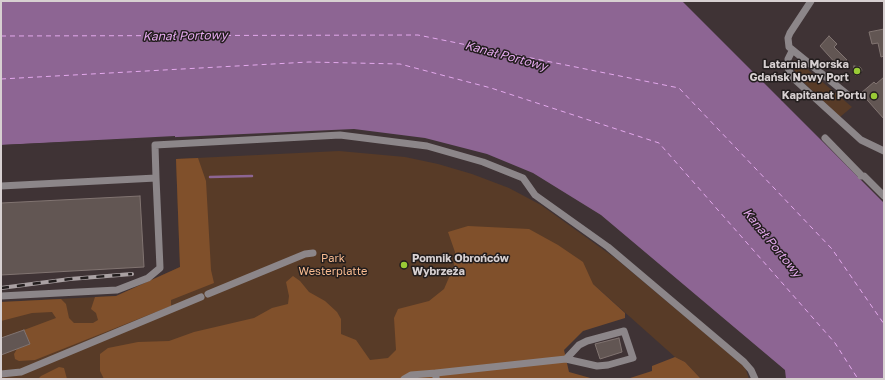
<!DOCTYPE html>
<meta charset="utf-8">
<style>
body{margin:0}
#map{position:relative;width:885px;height:380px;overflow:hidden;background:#3f3335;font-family:"Golos Text",sans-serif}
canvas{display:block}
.frame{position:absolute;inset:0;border:2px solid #d7d0d1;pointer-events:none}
</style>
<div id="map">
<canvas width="885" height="380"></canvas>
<div class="frame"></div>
</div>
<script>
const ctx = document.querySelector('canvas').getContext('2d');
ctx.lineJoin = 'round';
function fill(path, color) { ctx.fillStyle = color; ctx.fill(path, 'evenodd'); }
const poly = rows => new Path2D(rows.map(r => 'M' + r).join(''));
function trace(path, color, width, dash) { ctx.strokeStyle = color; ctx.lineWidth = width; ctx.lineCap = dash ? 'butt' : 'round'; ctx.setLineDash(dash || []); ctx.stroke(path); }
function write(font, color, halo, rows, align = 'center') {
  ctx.font = font + ' "Golos Text",sans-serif'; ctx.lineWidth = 3; ctx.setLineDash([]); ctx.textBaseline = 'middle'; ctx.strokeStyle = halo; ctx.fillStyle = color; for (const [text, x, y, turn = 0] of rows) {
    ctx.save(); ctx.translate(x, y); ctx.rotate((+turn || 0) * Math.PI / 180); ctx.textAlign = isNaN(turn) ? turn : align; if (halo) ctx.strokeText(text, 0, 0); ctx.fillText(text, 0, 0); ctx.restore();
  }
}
fill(poly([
 [795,60,800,63,852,107,840,117,797,76,792,65,793,61],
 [339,151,405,157,438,164,472,174,509,188,541,205,615,258,745,367,749,379,701,379,685,362,675,357,593,284,538,379,1,379,1,302,116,296,180,267,176,159]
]), '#583b27');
fill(poly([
 [198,158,206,181,211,270,214,283,171,300,171,306,35,360,19,361,15,359,14,354,17,349,30,344,24,330,56,318,52,312,32,313,1,321,1,302,61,299,66,304,69,318,74,323,93,323,98,320,96,313,91,309,95,297,116,296,180,267,176,159],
 [468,226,529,229,558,245,583,262,593,284,625,313,625,318,583,331,564,350,569,372,594,379,104,379,100,371,100,354,108,348,138,342,169,341,194,332,254,318,272,308,288,304,289,296,286,282,293,276,300,281,309,292,325,301,337,312,341,319,341,334,356,340,370,360,388,358,396,350,394,318,398,309,429,301,444,289,454,266,455,252,448,232],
 [675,357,685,362,701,379,627,379,652,371,652,366],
 [59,367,64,368,67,379,38,379,41,376]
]), '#80502b');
fill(poly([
 [1,1,682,1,884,203,884,379,786,379,785,370,601,215,533,173,487,154,425,138,354,129,1,145]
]), '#8d6593');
fill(poly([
 [175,136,175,138,1,147,1,145]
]), '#3f3335');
trace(poly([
 [210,177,252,176]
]), '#8d6593', 2.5);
trace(poly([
 [1,36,418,35,679,88,832,249,884,324],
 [1,79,309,62,400,64,491,88,659,143,835,343,858,379]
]), '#e3a8ec', 1, [5, 4]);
const building = poly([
 [884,29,884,56,881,57,878,43,872,44,869,32,884,29],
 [829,36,837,44,834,47,847,60,838,66,820,46,829,36],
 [854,66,860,67,862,70,859,75,855,75,853,71,854,66],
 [884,77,884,119,861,93,874,82,876,84,884,77],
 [140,196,144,267,1,275,1,203,140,196],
 [24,330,30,344,1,355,1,338,24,330],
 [619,338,622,352,600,359,595,344,619,338]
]);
fill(building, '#625653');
trace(building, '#817471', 1);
trace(poly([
 [811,1,790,33,788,38,789,47,848,95],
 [792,51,788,59,788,68,793,78,861,140,884,151],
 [825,138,860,174],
 [861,176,864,176,884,196],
 [156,178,155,145,340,135,427,146,483,162,523,178,535,195,608,247,744,362,751,370,755,379],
 [1,186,156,178,160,268,148,278,117,290,1,296],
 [208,294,305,254,313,253],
 [436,373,566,359,597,366,608,365,633,358,624,331,587,341,579,345,566,359],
 [1,374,21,372,201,297],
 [404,379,411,375,436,373,436,379]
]), '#8c8689', 7);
const rail = poly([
 [1,288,70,279,132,274]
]);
trace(rail, '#aaa1a3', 4);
trace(rail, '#221d1d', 2.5, [8]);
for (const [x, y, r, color] of [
 [857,71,4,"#99cb36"],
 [874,96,4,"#99cb36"],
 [404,265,4,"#99cb36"]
]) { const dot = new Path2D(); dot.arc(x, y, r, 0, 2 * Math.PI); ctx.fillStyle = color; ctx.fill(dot); trace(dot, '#221d1d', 1.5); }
write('bold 11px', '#d7d0d1', '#221d1d', [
 ["Latarnia Morska",849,65],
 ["Gdańsk Nowy Port",849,78],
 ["Kapitanat Portu",866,96],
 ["Pomnik Obrońców",412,259,"left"],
 ["Wybrzeża",412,272,"left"]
], 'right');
write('11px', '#f8bb90', '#221d1d', [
 ["Park",333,259],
 ["Westerplatte",333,272]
]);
write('italic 12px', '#e3a8ec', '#221d1d', [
 ["Kanał Portowy",185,36,-1],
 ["Kanał Portowy",506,56,15],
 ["Kanał Portowy",772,243,51]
]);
</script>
